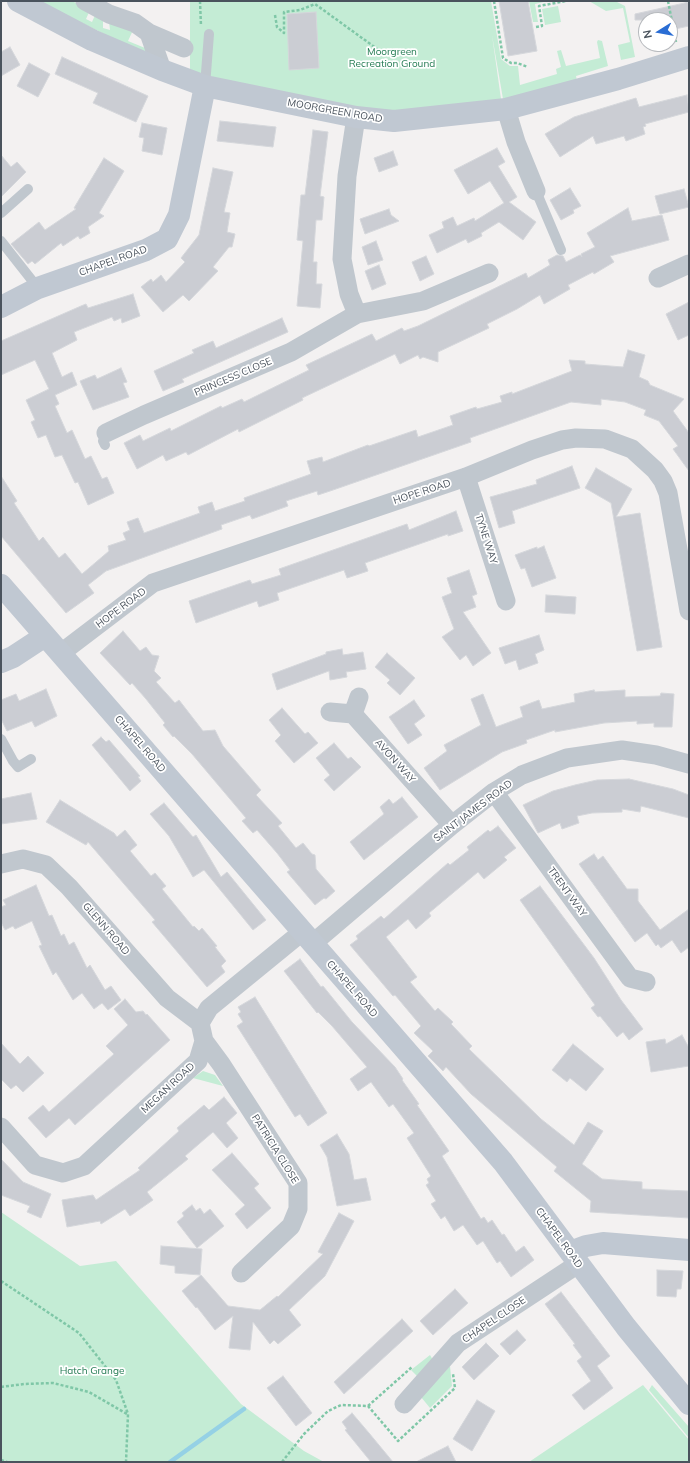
<!DOCTYPE html>
<style>
body{margin:0}
#map{position:relative;width:690px;height:1463px;overflow:hidden;background:#f3f1f1;font-family:Mulish,sans-serif}
canvas{display:block}
.frame{position:absolute;inset:0;border:2px solid #4a535d;pointer-events:none}
.north{position:absolute;left:638px;top:12px;width:40px;height:40px;box-sizing:border-box;background:#fff;border:1px solid #b7babe;border-radius:50%;rotate:259deg;font-size:11px;font-weight:700;line-height:16px;text-align:center;color:#4a535d}
.north::after{content:'';display:block;margin:auto;width:14px;height:18px;background:#2a6dd4;clip-path:polygon(50% 0,100% 100%,50% 72%,0 100%)}
</style>
<div id="map">
<canvas width="690" height="1463"></canvas>
<div class="frame"></div>
<div class="north">N</div>
</div>
<script>
const ctx = document.querySelector('canvas').getContext('2d');
ctx.lineJoin = 'round';
function fill(path, color) { ctx.fillStyle = color; ctx.fill(path, 'evenodd'); }
const poly = rows => new Path2D(rows.map(r => 'M' + r).join(''));
function trace(path, color, width, dash) { ctx.strokeStyle = color; ctx.lineWidth = width; ctx.lineCap = dash ? 'butt' : 'round'; ctx.setLineDash(dash || []); ctx.stroke(path); }
function write(font, color, halo, rows, align = 'center') {
  ctx.font = font + ' Mulish,sans-serif'; ctx.lineWidth = 3.5; ctx.setLineDash([]); ctx.textBaseline = 'middle'; ctx.strokeStyle = halo; ctx.fillStyle = color; for (const [text, x, y, turn = 0] of rows) {
    ctx.save(); ctx.translate(x, y); ctx.rotate((+turn || 0) * Math.PI / 180); ctx.textAlign = isNaN(turn) ? turn : align; if (halo) ctx.strokeText(text, 0, 0); ctx.fillText(text, 0, 0); ctx.restore();
  }
}
fill(poly([
 [38,1,72,1,90,10,86,19,92,22,96,13,103,16,103,28,110,30,109,21,134,28,128,41,150,50,148,56],
 [190,1,491,1,501,59,510,66,518,66,520,85,557,74,556,69,561,67,557,51,561,50,566,66,600,58,597,42,598,40,602,41,608,66,576,76,577,81,503,99,492,35,501,99,394,116,285,96,190,71],
 [529,1,548,1,535,4,538,22,533,22],
 [589,1,615,1,625,6,635,57,621,60,618,45,630,42,623,8,606,11],
 [558,6,561,22,545,25,542,9],
 [203,1071,215,1075,223,1086,193,1078],
 [1,1212,80,1266,116,1261,241,1404,304,1451,324,1462,1,1462],
 [430,1355,433,1360,417,1376,411,1370],
 [450,1366,452,1386,430,1408,421,1397],
 [643,1385,689,1440,689,1462,529,1462],
 [652,1385,689,1427,689,1438,649,1390]
]), '#c4ecd5');
trace(poly([
 [170,1462,244,1409]
]), '#95d1e5', 4.5);
const building = poly([
 [499,1,528,1,537,51,508,56,499,1],
 [689,2,689,26,675,29,674,20,635,20,635,14,689,2],
 [316,12,319,68,289,70,287,14,316,12],
 [10,47,20,65,1,76,1,52,10,47],
 [62,57,148,96,136,122,93,103,98,93,55,74,62,57],
 [29,63,50,74,38,97,17,86,29,63],
 [687,95,689,112,645,124,646,126,643,127,645,134,626,141,624,136,596,144,593,136,560,157,545,134,574,117,636,98,639,107,687,95],
 [220,121,276,127,273,147,217,141,220,121],
 [142,123,167,128,162,155,142,151,144,138,139,137,142,123],
 [313,130,328,132,320,196,324,197,322,220,316,220,313,262,317,262,316,284,322,284,320,308,297,306,303,241,297,240,301,195,305,195,313,130],
 [497,148,505,162,498,166,517,197,509,202,536,222,523,240,499,222,481,233,482,236,468,243,466,239,437,253,429,235,444,228,442,222,453,217,457,226,474,218,475,221,504,203,490,181,468,194,454,170,497,148],
 [393,151,398,165,379,172,374,158,393,151],
 [1,155,11,167,17,162,26,172,1,197,1,155],
 [104,158,124,171,99,213,104,216,88,227,90,233,80,239,78,236,63,246,61,243,35,264,32,261,28,264,11,244,39,222,45,230,76,209,74,208,104,158],
 [213,168,233,172,224,212,230,213,227,232,235,234,232,247,229,247,213,267,218,271,189,301,183,295,163,312,141,287,151,279,153,282,161,275,166,282,185,262,181,258,199,235,213,168],
 [570,188,581,206,573,210,574,213,561,220,550,200,570,188],
 [684,189,689,207,660,214,655,196,684,189],
 [628,208,632,221,662,215,669,240,610,256,614,262,594,274,593,272,568,285,570,289,544,304,540,295,517,309,487,324,489,328,438,352,438,362,423,357,420,359,418,355,400,364,395,354,302,398,303,400,239,432,238,429,188,455,186,452,166,461,163,455,137,469,124,443,140,435,143,441,170,428,171,431,221,406,222,408,242,399,244,402,309,370,306,365,372,334,376,341,402,328,404,331,418,326,526,273,528,278,550,265,548,260,557,255,563,256,566,262,580,255,582,257,581,254,595,247,587,233,628,208],
 [389,209,391,215,399,221,365,234,360,219,389,209],
 [376,241,383,260,368,265,362,247,376,241],
 [426,256,434,274,420,281,412,262,426,256],
 [379,265,386,284,372,290,365,271,379,265],
 [133,294,140,316,122,323,121,318,114,321,112,317,74,332,77,340,52,353,62,377,72,372,77,385,55,395,59,404,55,406,67,433,72,430,85,459,91,456,102,479,107,477,114,493,88,505,78,482,75,483,62,455,55,457,46,435,38,438,31,422,35,420,26,400,49,389,35,360,1,375,1,341,81,306,86,304,88,308,133,294],
 [689,302,689,335,678,340,666,314,689,302],
 [282,318,288,332,182,379,184,382,163,391,154,371,194,353,192,350,213,341,216,348,282,318],
 [628,350,645,355,639,377,648,381,650,385,684,399,673,411,689,433,689,471,673,449,678,446,659,421,644,415,646,410,625,402,601,399,601,405,571,402,470,438,471,442,333,490,318,495,317,491,286,501,288,506,252,519,250,515,221,525,222,529,106,571,88,585,94,593,66,613,1,536,1,476,17,501,14,503,39,541,43,537,59,558,65,553,82,574,109,551,108,546,126,540,123,533,130,530,127,522,138,518,144,533,200,513,198,507,212,502,215,511,245,501,244,498,311,474,307,461,322,457,323,462,368,445,369,446,416,430,418,437,453,425,450,416,476,407,477,409,502,402,500,396,512,392,512,394,572,371,569,360,585,361,585,364,623,367,628,350],
 [121,368,127,382,123,383,129,397,93,410,80,381,95,375,97,379,121,368],
 [572,466,580,488,512,511,515,523,499,528,490,497,537,484,536,480,572,466],
 [596,468,632,489,616,517,640,513,662,647,637,651,611,503,585,488,596,468],
 [456,511,463,531,448,536,448,534,365,563,368,571,347,578,344,570,277,593,279,600,259,607,257,601,196,623,189,601,250,580,252,584,281,575,279,569,407,524,409,530,456,511],
 [544,546,556,578,532,587,525,568,521,569,515,555,537,547,537,549,544,546],
 [469,570,477,594,472,596,476,607,463,612,491,653,473,666,466,655,460,660,442,637,454,629,442,597,452,593,447,578,469,570],
 [546,595,576,597,575,614,545,612,546,595],
 [123,631,140,651,146,647,152,655,159,656,154,671,161,678,156,682,175,703,179,700,203,731,215,730,223,746,261,790,256,795,282,823,278,826,296,848,303,843,312,854,315,855,316,869,335,891,326,899,324,898,315,905,287,872,290,870,277,853,257,830,253,833,242,821,246,818,192,754,174,736,173,737,163,725,165,723,146,699,132,683,130,685,100,653,123,631],
 [539,635,544,650,535,654,538,663,519,670,516,660,505,664,499,648,539,635],
 [342,649,343,655,363,652,366,669,346,672,347,677,330,680,329,671,277,690,272,674,326,654,326,652,342,649],
 [387,653,415,678,400,695,387,683,390,680,375,667,387,653],
 [46,689,57,716,35,727,32,721,7,731,1,719,1,700,16,694,19,701,46,689],
 [594,690,595,692,625,690,625,697,660,696,661,693,674,694,672,727,654,727,654,723,637,724,637,721,604,723,555,732,555,730,526,740,527,743,502,752,440,790,424,768,447,751,444,745,481,725,471,699,483,694,496,727,523,717,520,707,539,700,542,709,575,702,574,694,594,690],
 [414,700,425,716,414,724,422,735,408,744,389,717,414,700],
 [282,708,305,734,308,732,318,743,294,763,275,741,281,735,269,720,282,708],
 [101,737,106,742,109,740,140,776,138,777,141,781,130,791,92,745,101,737],
 [334,743,348,759,351,757,361,767,334,791,324,780,330,775,316,758,334,743],
 [629,779,673,789,689,795,689,818,641,806,640,812,622,809,622,812,592,813,577,816,579,823,562,829,560,823,538,833,523,805,553,791,575,785,597,780,629,779],
 [31,793,37,819,1,824,1,799,31,793],
 [402,797,418,817,364,860,350,842,384,814,380,807,389,799,393,804,402,797],
 [60,800,114,833,117,837,125,830,137,845,130,851,151,876,155,873,166,886,162,889,193,927,194,926,199,931,202,928,217,946,215,947,226,961,221,966,225,972,207,987,152,922,155,920,88,842,86,845,46,822,60,800],
 [164,803,193,837,196,835,221,877,227,872,266,920,253,930,204,870,193,877,169,836,150,814,164,803],
 [498,826,516,848,504,857,507,860,484,879,478,872,429,913,431,916,416,929,408,919,386,937,417,977,410,982,435,1011,438,1008,453,1022,451,1024,472,1046,469,1049,541,1119,574,1145,588,1122,603,1131,582,1164,602,1179,642,1182,642,1189,688,1191,689,1218,590,1212,591,1201,554,1171,557,1167,471,1094,446,1067,443,1071,428,1056,433,1051,414,1033,421,1026,395,995,393,996,350,945,358,939,356,936,381,916,384,919,448,863,450,865,469,850,467,847,488,830,490,832,498,826],
 [594,854,598,860,603,856,627,889,638,889,638,901,660,930,689,909,689,947,681,953,672,940,661,948,658,944,656,946,647,933,635,942,579,864,594,854],
 [36,885,49,916,52,915,61,936,64,934,69,945,74,942,87,968,90,965,105,990,111,986,121,1000,108,1010,102,1003,94,1009,82,993,73,1000,56,972,53,975,39,946,42,945,32,921,15,929,13,926,5,930,1,922,1,907,6,905,3,900,36,885],
 [540,886,594,958,621,1000,643,1029,629,1040,623,1032,617,1037,600,1016,598,1017,591,1008,595,1005,520,900,540,886],
 [300,959,321,987,323,986,352,1022,395,1067,403,1079,402,1080,419,1104,417,1105,449,1151,442,1156,481,1219,484,1217,488,1223,492,1220,502,1235,504,1234,516,1252,524,1246,534,1260,511,1277,500,1261,497,1263,483,1241,477,1245,463,1225,454,1231,445,1216,441,1219,431,1204,436,1201,426,1185,429,1183,427,1179,431,1176,407,1138,414,1133,393,1104,389,1107,371,1082,358,1091,350,1079,367,1067,332,1026,318,1012,317,1013,284,971,300,959],
 [255,997,327,1113,308,1126,300,1114,295,1117,237,1026,243,1022,238,1014,241,1012,238,1007,255,997],
 [125,999,136,1012,143,1011,146,1015,147,1014,170,1040,75,1125,69,1118,46,1138,28,1118,43,1105,49,1112,114,1054,106,1046,128,1025,114,1009,125,999],
 [682,1035,689,1048,689,1066,651,1072,646,1042,665,1039,666,1044,682,1035],
 [1,1043,20,1064,28,1056,44,1073,23,1092,16,1085,11,1089,1,1079,1,1043],
 [573,1044,604,1069,586,1091,570,1078,567,1082,552,1070,573,1044],
 [224,1097,237,1113,226,1123,238,1138,227,1148,213,1132,185,1156,188,1159,147,1192,153,1200,130,1216,125,1209,101,1224,100,1221,67,1227,62,1200,93,1195,96,1200,140,1170,138,1168,179,1131,177,1128,204,1105,209,1110,224,1097],
 [337,1134,349,1154,354,1180,366,1178,371,1200,337,1206,327,1157,320,1145,337,1134],
 [232,1153,259,1184,254,1188,271,1208,247,1229,235,1214,245,1205,212,1170,232,1153],
 [1,1159,23,1182,51,1194,41,1218,27,1212,30,1206,1,1195,1,1159],
 [192,1205,196,1211,200,1208,204,1214,210,1209,224,1226,197,1248,177,1222,184,1216,182,1213,192,1205],
 [339,1213,354,1221,325,1276,289,1310,301,1325,278,1344,274,1340,270,1344,253,1322,250,1350,229,1348,233,1316,215,1330,197,1307,196,1308,182,1291,201,1275,228,1306,260,1310,277,1296,278,1297,323,1254,318,1252,339,1213],
 [161,1246,202,1249,200,1275,175,1273,175,1266,160,1264,161,1246],
 [657,1270,683,1271,681,1289,677,1289,676,1297,657,1296,657,1270],
 [455,1289,468,1303,433,1335,420,1321,455,1289],
 [561,1292,610,1356,597,1366,613,1388,584,1410,572,1395,591,1381,577,1361,582,1357,573,1345,575,1344,545,1304,561,1292],
 [402,1319,413,1331,344,1394,334,1382,402,1319],
 [517,1330,526,1340,510,1355,500,1344,517,1330],
 [486,1343,499,1356,474,1380,462,1367,486,1343],
 [283,1376,312,1413,296,1426,267,1388,283,1376],
 [477,1400,495,1411,472,1451,453,1439,477,1400],
 [352,1413,369,1433,393,1462,371,1462,345,1430,347,1429,342,1422,352,1413],
 [448,1446,456,1462,416,1462,448,1446]
]);
fill(building, '#cbcdd3');
trace(building, '#d5d7db', 1);
trace(poly([
 [200,1,201,26],
 [494,1,503,58,511,63,517,63,528,67],
 [668,1,676,42],
 [275,15,277,27,284,33,284,12,300,10,315,4,380,51,380,56],
 [536,27,542,26,539,6,566,1],
 [1,1281,79,1333,116,1380,128,1414,126,1462],
 [1,1387,24,1384,53,1383,89,1392,127,1414],
 [368,1406,412,1367],
 [1,1460,7,1462],
 [282,1462,304,1434,328,1411,341,1405,368,1406,398,1441,455,1388,453,1374]
]), '#7fc7a7', 2.5, [3, 2]);
trace(poly([
 [205,86,209,34],
 [536,191,561,250],
 [1,213,28,189],
 [1,241,38,288],
 [105,445,103,441,106,433],
 [1,739,13,761,18,767,31,759]
]), '#c0c7ce', 10);
trace(poly([
 [85,1,109,14,135,23,149,33,162,70],
 [149,33,184,48],
 [506,109,516,142,536,191],
 [356,117,347,176,342,259,349,294,357,314],
 [658,278,689,264],
 [106,433,144,415,291,352,357,314,423,301,489,273],
 [466,477,506,601],
 [61,653,153,583,466,477,532,450,562,440,576,438,605,439,632,449,655,470,663,481,668,493,689,611],
 [330,712,353,714,452,825],
 [353,714,359,697],
 [494,792,630,978,646,982],
 [1,864,23,859,46,865,69,887,167,998,200,1023],
 [312,944,452,825,494,792,522,775,567,758,622,750,656,755,689,764],
 [204,1041,221,1064,298,1183,298,1209,291,1226,241,1273],
 [1,1127,35,1165,63,1173,84,1166,198,1061,204,1041,200,1023,209,1008,302,932],
 [404,1404,458,1343,578,1264]
]), '#c0c7ce', 19);
trace(poly([
 [18,1,92,40,162,70,205,86,356,117,394,121,506,109,618,79,689,57],
 [1,307,38,288,146,250,167,239,179,215,205,86],
 [1,585,503,1162,626,1327,689,1404],
 [1,662,13,657,45,636],
 [570,1252,586,1246,603,1243,689,1250]
]), '#c0c8d2', 22);
write('10px', '#207950', '#fff', [
 ["Moorgreen",392,52],
 ["Recreation Ground",392,64],
 ["Hatch Grange",92,1371]
]);
write('10px', '#4a535d', '#fff', [
 ["MOORGREEN ROAD",335,111,10],
 ["CHAPEL ROAD",113,261,-20],
 ["PRINCESS CLOSE",233,377,-23],
 ["HOPE ROAD",422,492,-18],
 ["TYNE WAY",486,539,72],
 ["HOPE ROAD",121,608,-37],
 ["CHAPEL ROAD",140,744,49],
 ["AVON WAY",395,761,48],
 ["SAINT JAMES ROAD",473,811,-37],
 ["TRENT WAY",567,892,54],
 ["GLENN ROAD",106,929,49],
 ["CHAPEL ROAD",352,989,49],
 ["MEGAN ROAD",168,1088,-43],
 ["PATRICIA CLOSE",275,1149,58],
 ["CHAPEL ROAD",559,1238,54],
 ["CHAPEL CLOSE",494,1320,-34]
]);
</script>
